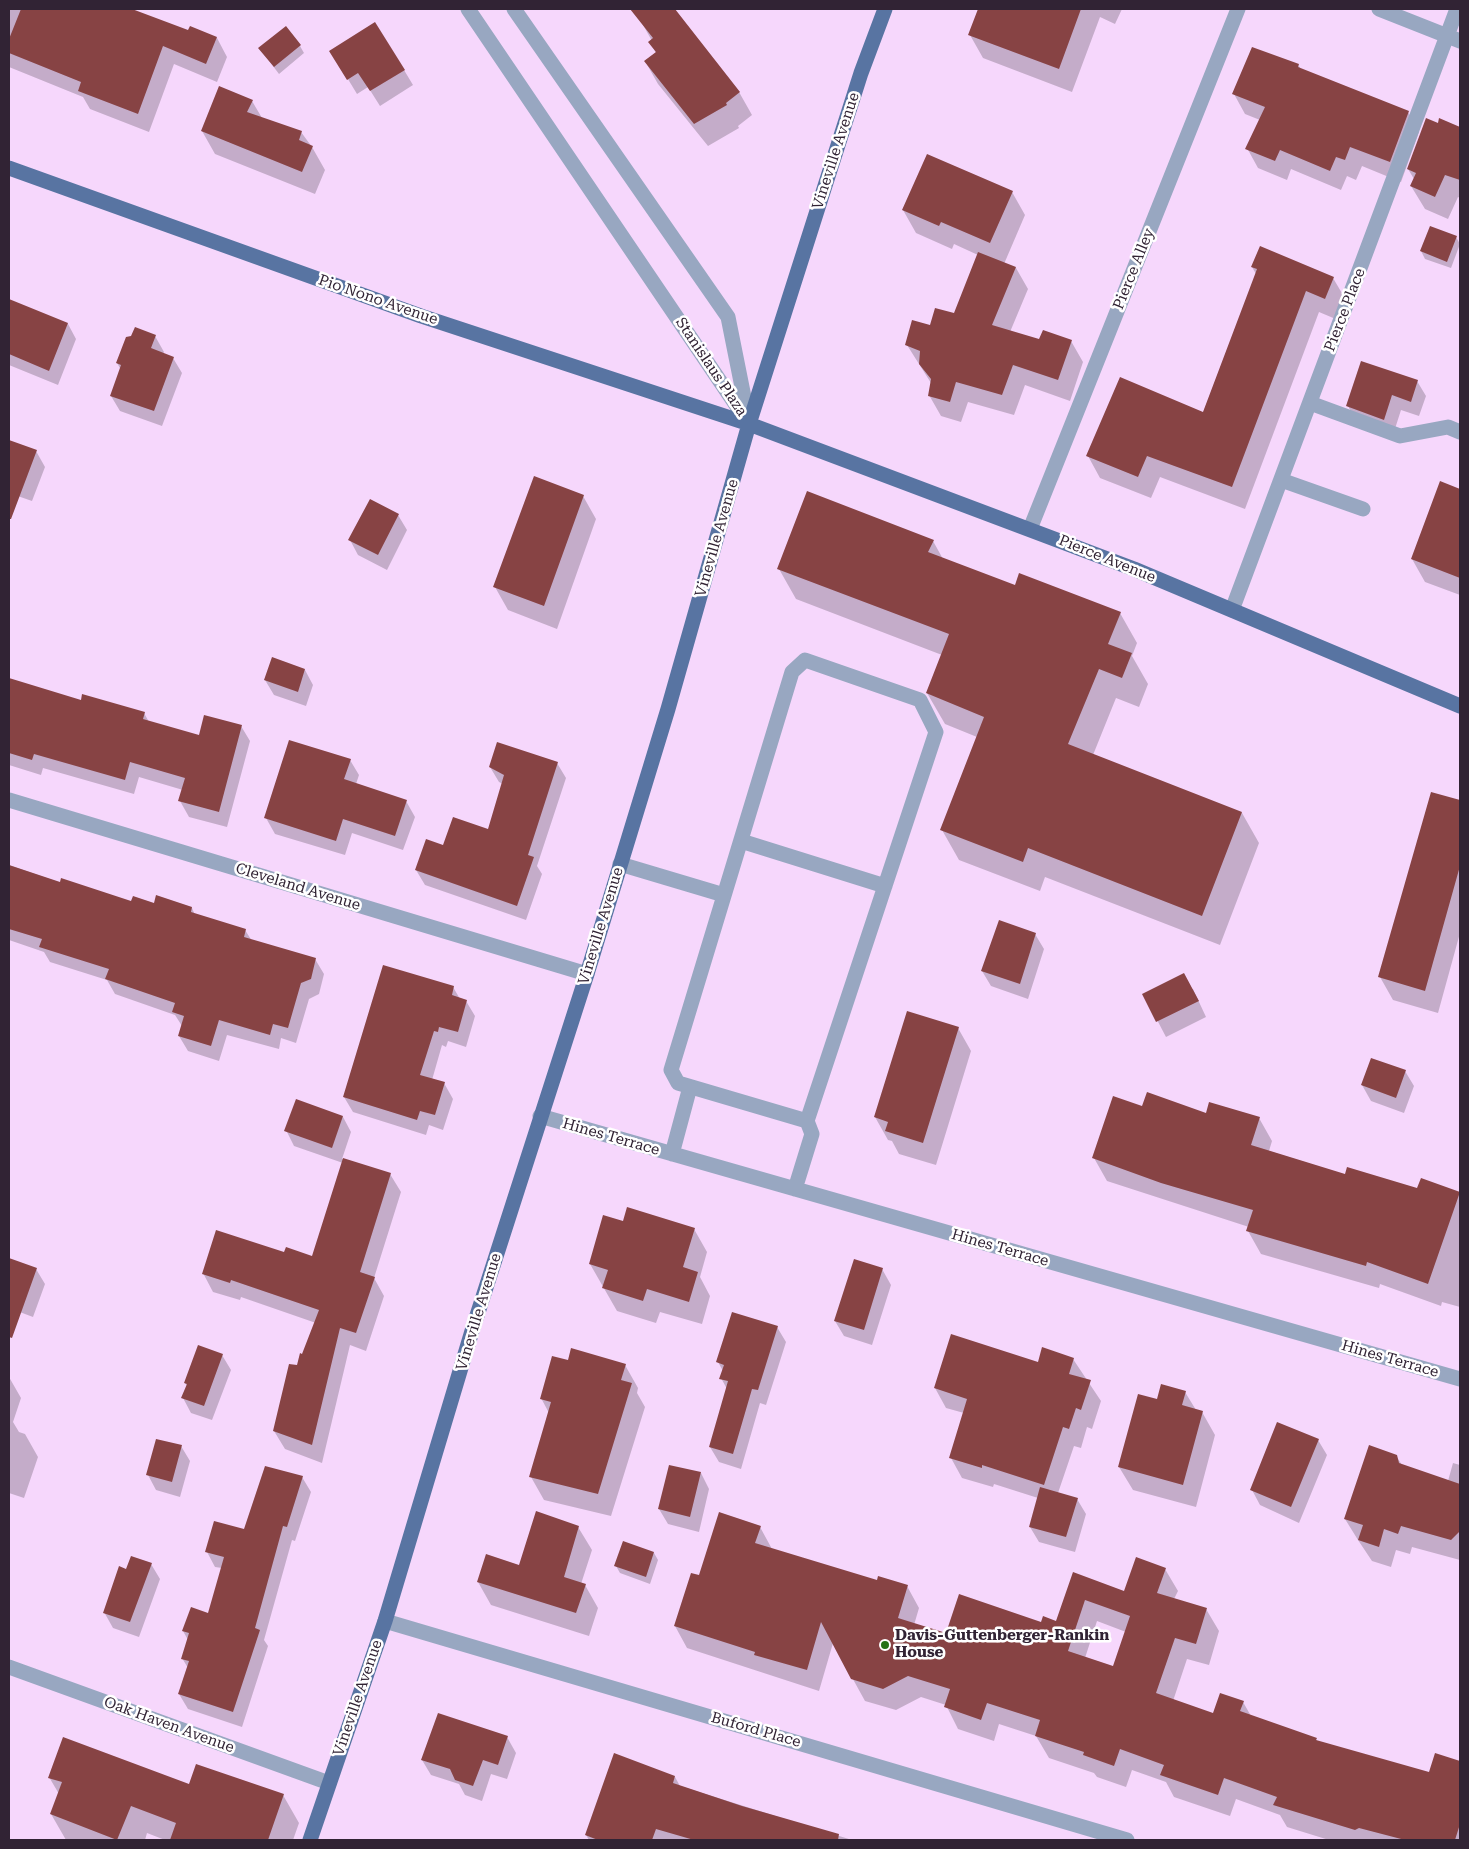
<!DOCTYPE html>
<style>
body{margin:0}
#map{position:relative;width:1469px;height:1849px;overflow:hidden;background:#f6d7fc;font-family:"Roboto Serif",serif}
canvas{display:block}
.frame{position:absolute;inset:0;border:10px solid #312334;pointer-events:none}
</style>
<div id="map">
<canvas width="1469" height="1849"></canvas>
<div class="frame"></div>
</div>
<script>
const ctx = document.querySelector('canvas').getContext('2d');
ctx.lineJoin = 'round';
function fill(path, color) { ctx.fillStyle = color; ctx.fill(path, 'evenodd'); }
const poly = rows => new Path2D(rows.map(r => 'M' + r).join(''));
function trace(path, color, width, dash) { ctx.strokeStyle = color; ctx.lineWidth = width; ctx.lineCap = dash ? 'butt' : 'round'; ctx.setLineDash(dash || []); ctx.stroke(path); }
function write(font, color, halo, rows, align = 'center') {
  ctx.font = font + ' "Roboto Serif",serif'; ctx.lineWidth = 5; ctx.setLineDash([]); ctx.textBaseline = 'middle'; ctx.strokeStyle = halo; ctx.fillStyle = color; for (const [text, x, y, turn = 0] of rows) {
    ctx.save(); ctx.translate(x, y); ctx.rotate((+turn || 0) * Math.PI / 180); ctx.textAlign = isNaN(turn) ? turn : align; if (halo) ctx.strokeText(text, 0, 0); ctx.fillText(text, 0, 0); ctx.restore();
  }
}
fill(poly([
 [9,9,78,9,106,19,110,9,128,9,189,32,191,27,217,38,227,57,217,82,174,64,149,132,90,109,83,97,9,67],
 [647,9,674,9,739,92,752,115,738,126,739,128,708,146,658,84,645,61,656,53,650,42,652,41,638,16],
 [980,9,1122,9,1115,24,1100,17,1072,92,983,58,970,35],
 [300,46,304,53,279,74,260,49],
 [1298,65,1301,69,1408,112,1419,132,1401,182,1362,166,1356,180,1347,176,1341,190,1291,169,1287,180,1258,168,1247,148,1260,120,1245,114,1234,94],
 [340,66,404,70,413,85,380,106,368,87,357,94],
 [252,101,262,118,301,132,312,147,325,170,315,194,215,154,202,131],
 [1440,120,1460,129,1460,198,1458,197,1448,219,1425,209,1411,186,1414,179,1408,169],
 [1012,192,1025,215,1004,264,1016,268,1028,289,1010,332,1040,341,1071,341,1083,362,1070,401,1025,385,1014,415,968,402,961,422,941,416,929,395,931,383,907,345,930,327,954,315,978,255,954,244,952,249,916,233,903,210],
 [1456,237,1460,244,1451,268,1425,259,1421,251],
 [1252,267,1333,278,1346,300,1338,320,1319,312,1245,509,1160,477,1151,498,1100,478,1088,456,1203,413,1256,274],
 [9,300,68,324,76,339,58,385,9,365],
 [155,336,164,352,163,354,173,358,182,373,162,426,120,411,111,396,121,370,117,363],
 [1417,381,1426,396,1419,416,1401,410,1393,435,1356,421,1348,406],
 [10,442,36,451,45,467,32,501,9,493],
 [1441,483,1460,491,1460,595,1425,582,1412,559],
 [583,496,596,519,557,629,508,610,495,587],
 [398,515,407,530,387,570,358,555,350,540],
 [933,541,943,559,1015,587,1120,613,1137,643,1132,656,1148,684,1139,707,1116,698,1093,755,1242,813,1259,843,1220,945,1045,877,1040,891,959,860,942,830,977,737,945,724,927,693,942,655,796,599,779,569],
 [305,670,313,685,306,706,274,695,265,680],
 [9,679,82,701,144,713,149,722,200,736,241,726,250,741,227,827,189,817,180,801,183,790,139,777,134,794,43,768,41,775,9,765],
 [350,760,359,775,356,784,406,801,415,817,403,850,352,833,345,855,275,834,266,818],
 [557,763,566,778,537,866,542,874,526,920,425,885,416,870,444,846,489,830,503,784,499,782,490,767],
 [1432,793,1460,801,1460,933,1438,1013,1393,1000,1380,977],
 [9,865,61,883,132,902,192,908,195,915,245,930,252,941,315,959,324,974,319,994,309,999,296,1043,281,1038,279,1049,227,1035,219,1061,188,1051,179,1036,182,1026,175,1015,115,994,107,980,50,962,44,952,9,940],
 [1035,934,1044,949,1028,999,991,986,982,971],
 [453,987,460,999,466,1001,475,1016,466,1047,448,1041,446,1047,442,1045,432,1080,444,1083,453,1099,443,1130,429,1125,426,1135,353,1112,344,1097],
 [1193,989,1206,1017,1166,1037,1144,995],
 [958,1028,971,1051,936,1165,899,1154,892,1141,888,1140,875,1117],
 [1405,1071,1414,1086,1404,1113,1371,1101,1362,1085],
 [1143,1108,1259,1118,1272,1141,1269,1151,1346,1175,1418,1189,1460,1193,1460,1307,1442,1302,1441,1306,1380,1284,1379,1288,1261,1254,1248,1231,1249,1227,1107,1181,1094,1158],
 [343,1117,351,1132,342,1159,390,1174,401,1192,374,1278,384,1296,366,1351,350,1345,322,1463,285,1449,274,1431,316,1323,241,1297,240,1300,213,1292,203,1273,285,1254,313,1258,343,1163,294,1146,286,1130],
 [694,1229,707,1252,700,1277,710,1296,702,1324,660,1312,656,1323,617,1311,590,1264],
 [9,1259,36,1269,45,1284,33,1317,9,1308],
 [882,1269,891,1285,872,1345,844,1336,835,1321],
 [777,1327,786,1342,766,1405,760,1403,741,1469,719,1462,710,1447,727,1389,721,1378,723,1371,718,1362],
 [222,1355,231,1370,212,1420,191,1413,183,1398,187,1386,185,1383],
 [1073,1359,1101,1401,1092,1429,1087,1427,1081,1448,1074,1446,1058,1493,1077,1499,1086,1514,1075,1552,1039,1542,1030,1527,1038,1498,994,1484,993,1487,962,1478,951,1458,964,1413,946,1408,935,1388,1039,1363],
 [568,1362,625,1365,638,1388,637,1393,645,1407,611,1516,544,1500,531,1477,549,1413,541,1398],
 [9,1377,21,1398,13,1422,19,1432,25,1434,38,1457,24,1498,9,1493],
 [1185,1392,1196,1410,1202,1412,1215,1435,1196,1507,1133,1490,1119,1467,1158,1401],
 [1318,1440,1327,1455,1299,1523,1260,1505,1252,1490],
 [181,1446,190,1461,180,1497,156,1490,148,1475],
 [1396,1456,1402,1465,1448,1481,1453,1463,1460,1465,1460,1560,1412,1547,1410,1554,1396,1550,1391,1567,1372,1561,1358,1540,1345,1519],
 [701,1473,709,1489,699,1532,668,1524,659,1509],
 [302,1477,311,1492,295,1541,292,1540,264,1640,268,1646,242,1727,188,1709,179,1694,188,1668,182,1658,188,1640,183,1631,209,1614,222,1568,215,1567,207,1552,245,1531],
 [578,1527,592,1550,581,1584,585,1585,598,1608,589,1636,491,1605,478,1582,520,1566],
 [760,1527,772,1549,878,1581,907,1586,919,1608,914,1625,947,1635,1056,1622,1074,1574,1124,1592,1165,1569,1178,1591,1174,1599,1206,1609,1219,1631,1209,1665,1187,1659,1173,1701,1214,1715,1243,1702,1251,1716,1316,1739,1318,1742,1429,1774,1436,1754,1460,1763,1460,1840,1329,1840,1287,1827,1280,1815,1236,1799,1230,1816,1174,1797,1166,1782,1132,1770,1126,1787,1097,1777,1094,1773,1049,1758,1036,1736,999,1724,994,1741,958,1729,946,1705,921,1697,896,1710,865,1701,833,1643,819,1691,687,1648,675,1626,692,1574,700,1577],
 [1097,1621,1126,1632,1114,1668,1085,1658],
 [654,1553,658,1560,650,1584,620,1573,616,1566],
 [151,1564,160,1579,139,1637,113,1628,104,1612,127,1570],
 [507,1737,516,1753,507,1779,491,1774,482,1801,465,1795,459,1784,431,1775,422,1760],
 [49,1777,190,1786,283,1795,299,1823,293,1840,165,1840,147,1833,145,1840,66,1840,51,1814,59,1794],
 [675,1777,680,1786,852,1840,589,1840,586,1835]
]), '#0003');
fill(poly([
 [21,9,132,9,188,30,190,26,217,37,206,64,163,46,138,114,78,91,81,82,9,53,9,39],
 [630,9,675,9,740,92,726,103,727,105,694,124,644,61,656,52,648,42,653,38],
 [978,9,1081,9,1059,69,968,35],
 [375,22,405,70,370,91,358,73,347,80,329,51],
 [286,26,301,45,274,67,258,48],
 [1252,47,1299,64,1298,67,1409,111,1390,162,1350,147,1345,160,1336,157,1330,171,1280,150,1275,161,1245,149,1265,107,1232,94],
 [219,86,253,100,247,112,302,131,299,140,313,146,302,172,201,131],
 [1426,118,1438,123,1439,118,1460,127,1460,180,1445,175,1435,197,1410,186,1416,173,1407,169],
 [927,154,1013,191,990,243,941,222,939,226,902,210],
 [1430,226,1457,236,1447,262,1420,251],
 [1260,246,1334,277,1325,299,1306,291,1232,487,1147,456,1138,477,1086,456,1120,377,1203,412,1257,269,1251,267],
 [978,252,1016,267,992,325,1039,339,1043,330,1072,340,1058,380,1013,365,1002,395,956,382,950,402,928,396,931,379,919,364,920,351,905,345,912,320,930,325,935,308,954,313],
 [9,299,68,323,49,371,9,354],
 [135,327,156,335,151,348,174,357,154,411,110,396,121,365,116,363,126,337,131,336],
 [1361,361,1418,380,1411,402,1392,395,1384,420,1346,406],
 [9,440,37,450,11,519,9,519],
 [534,476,584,495,544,606,493,587],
 [1440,481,1460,489,1460,578,1411,559],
 [807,491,934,540,928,552,1015,585,1019,573,1121,612,1108,644,1132,653,1122,678,1099,669,1068,744,1242,812,1202,916,1028,848,1023,862,940,830,984,717,926,693,949,634,777,569],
 [370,499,399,514,378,555,348,540],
 [272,657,305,669,298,692,264,680],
 [9,678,81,700,82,694,145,712,143,719,199,735,204,715,242,725,219,812,178,801,185,778,130,762,125,780,34,754,32,760,9,753],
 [289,740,351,759,344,779,407,800,395,836,343,819,336,841,264,818],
 [497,742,558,762,528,855,534,857,517,906,415,870,426,839,443,845,453,817,488,829,504,775,489,767],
 [1431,792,1460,800,1460,866,1425,991,1378,977],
 [9,865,60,882,61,878,131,901,133,896,154,903,156,895,192,907,191,912,246,929,244,937,316,958,311,979,301,983,288,1028,273,1024,270,1035,219,1020,211,1046,178,1036,184,1016,172,1012,175,1003,105,979,109,969,39,947,42,939,9,929],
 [999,920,1036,933,1020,984,981,971],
 [383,965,454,986,452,995,467,1000,458,1032,439,1027,438,1032,434,1031,420,1075,445,1082,435,1115,420,1111,417,1120,343,1097],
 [1184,973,1199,1001,1156,1022,1142,994],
 [907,1011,959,1027,923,1143,885,1131,888,1122,874,1117],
 [1371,1058,1406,1070,1396,1098,1361,1085],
 [1147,1092,1206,1113,1209,1102,1260,1117,1251,1145,1345,1174,1347,1167,1417,1188,1421,1178,1460,1192,1428,1284,1367,1262,1366,1266,1246,1231,1253,1210,1161,1183,1092,1158,1113,1096,1142,1106],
 [296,1099,343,1116,332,1148,284,1131],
 [343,1158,391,1173,360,1272,375,1277,356,1333,340,1328,312,1445,273,1431,289,1364,297,1365,300,1353,302,1354,319,1310,231,1280,230,1283,202,1274,216,1230,284,1252,286,1247,312,1256],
 [627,1207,695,1228,683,1267,698,1272,689,1302,647,1289,643,1301,602,1288,608,1270,589,1264,603,1215,623,1221],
 [9,1258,37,1268,12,1338,9,1337],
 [854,1259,883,1268,864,1330,834,1321],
 [732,1312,778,1326,758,1390,752,1389,733,1454,709,1447,728,1381,719,1379,724,1365,716,1362],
 [951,1334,1038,1362,1042,1347,1074,1358,1069,1374,1091,1380,1081,1410,1076,1408,1069,1429,1063,1427,1044,1485,982,1465,982,1468,949,1458,967,1399,934,1388],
 [198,1345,223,1354,204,1406,181,1398,187,1384,184,1383],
 [571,1348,626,1364,621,1380,632,1383,598,1494,529,1477,551,1402,540,1399,552,1356,568,1360],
 [1161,1384,1186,1391,1182,1405,1203,1411,1183,1485,1118,1467,1138,1394,1157,1399],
 [1277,1422,1319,1439,1291,1507,1250,1490],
 [156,1439,182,1445,172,1482,146,1475],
 [1369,1445,1397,1455,1399,1463,1460,1484,1460,1531,1451,1540,1401,1526,1398,1534,1384,1529,1379,1547,1358,1540,1363,1525,1344,1519],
 [669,1465,701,1472,690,1517,658,1509],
 [265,1466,303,1476,287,1527,283,1526,255,1628,260,1630,233,1712,178,1694,189,1661,181,1659,189,1633,182,1631,191,1607,208,1613,224,1557,205,1552,214,1521,244,1529],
 [1040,1487,1078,1498,1066,1537,1029,1527],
 [536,1511,579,1526,564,1577,586,1584,576,1613,477,1582,486,1554,519,1565],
 [719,1512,761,1526,755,1543,877,1580,878,1576,908,1585,898,1618,946,1633,959,1594,1041,1622,1043,1616,1056,1621,1073,1572,1124,1591,1136,1557,1166,1568,1157,1593,1207,1608,1196,1644,1175,1638,1156,1693,1213,1713,1220,1693,1244,1701,1240,1711,1317,1738,1316,1740,1429,1772,1435,1753,1460,1761,1460,1824,1455,1840,1405,1840,1359,1828,1355,1830,1273,1805,1277,1797,1224,1778,1218,1795,1160,1775,1164,1765,1120,1749,1114,1766,1083,1755,1084,1752,1035,1736,1040,1720,987,1703,981,1720,944,1707,950,1689,908,1676,883,1689,851,1679,821,1622,807,1670,754,1655,755,1652,674,1626,691,1573,699,1575],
 [1085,1600,1130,1616,1113,1666,1068,1651],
 [623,1541,654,1552,646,1577,614,1566],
 [131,1556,152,1563,130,1622,103,1613,119,1566,126,1569],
 [438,1713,508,1736,498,1765,483,1760,473,1786,455,1780,450,1769,421,1760],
 [63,1737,189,1784,196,1764,284,1794,268,1840,170,1840,176,1823,131,1806,117,1840,50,1814,62,1782,48,1778],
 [614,1753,675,1776,673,1783,742,1806,839,1834,838,1840,694,1840,656,1829,652,1840,598,1840,585,1835]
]), '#874344');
trace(poly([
 [468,9,749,424],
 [514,9,728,317,748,417],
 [1379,9,1460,41],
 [1310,403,1400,436,1448,427,1460,432],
 [1281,480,1363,509],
 [1030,529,1238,9],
 [1232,610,1457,9],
 [9,800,587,974],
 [741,841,885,886],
 [620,864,724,895],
 [540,1116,1460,1379],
 [672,1154,690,1087],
 [795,1189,812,1134,807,1121,936,732,920,700,805,660,792,672,671,1070,678,1083,807,1121],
 [385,1621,1127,1840],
 [9,1667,329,1783]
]), '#98a7c1', 15);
trace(poly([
 [9,168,421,316,749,424,1134,569,1460,706],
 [310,1840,385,1621,472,1331,587,974,668,709,749,424,861,73,885,9]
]), '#5874a2', 15);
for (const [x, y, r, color] of [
 [885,1645,5,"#267115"]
]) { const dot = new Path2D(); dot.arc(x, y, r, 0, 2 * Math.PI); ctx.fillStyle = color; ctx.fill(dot); trace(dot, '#fff', 2); }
write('15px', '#312334', '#fff', [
 ["Vineville Avenue",836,151,-72],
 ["Pierce Alley",1134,269,-68],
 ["Pio Nono Avenue",378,300,19],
 ["Pierce Place",1345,310,-69],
 ["Stanislaus Plaza",711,367,56],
 ["Vineville Avenue",717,538,-74],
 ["Pierce Avenue",1107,559,22],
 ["Cleveland Avenue",298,887,17],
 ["Vineville Avenue",601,926,-73],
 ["Hines Terrace",611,1137,16],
 ["Hines Terrace",1000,1248,16],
 ["Vineville Avenue",479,1312,-73],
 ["Hines Terrace",1390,1359,16],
 ["Vineville Avenue",358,1698,-71],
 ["Oak Haven Avenue",169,1725,20],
 ["Buford Place",756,1730,16]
]);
write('bold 15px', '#312334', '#fff', [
 ["Davis-Guttenberger-Rankin",895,1636],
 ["House",895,1653]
], 'left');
</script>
